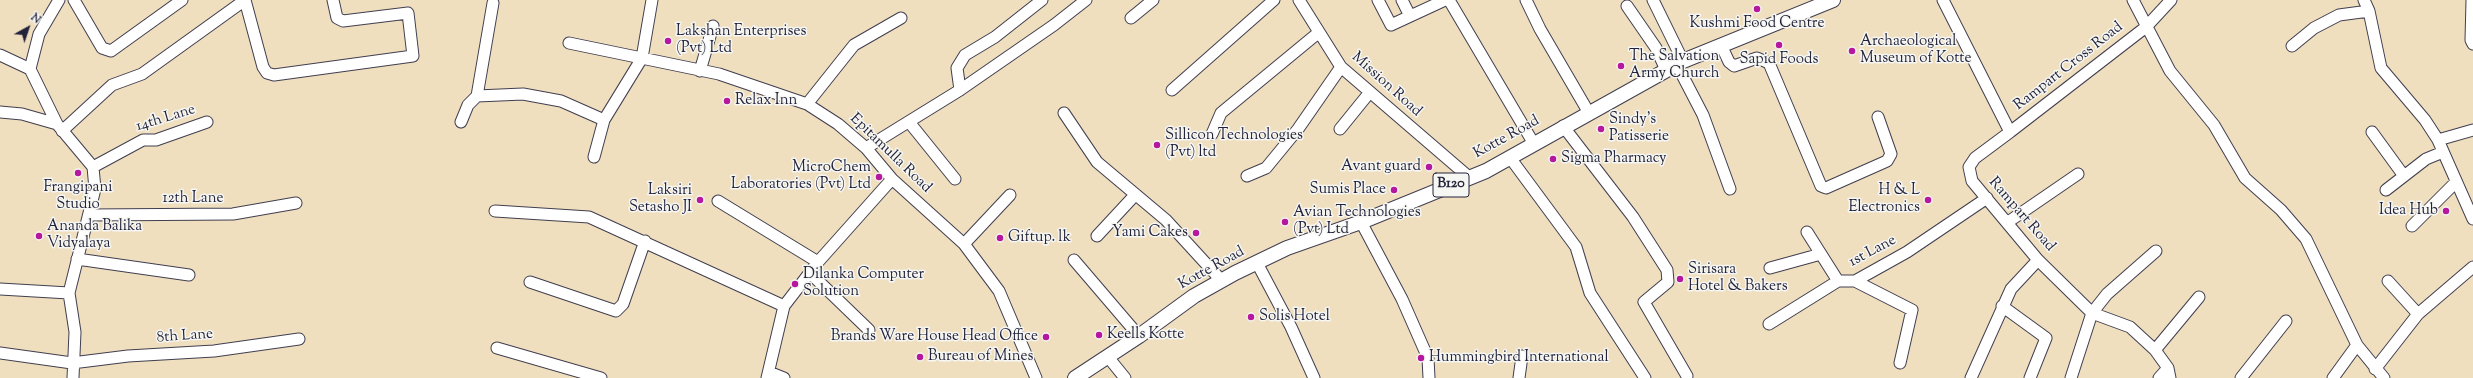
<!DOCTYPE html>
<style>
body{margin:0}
#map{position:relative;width:2473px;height:378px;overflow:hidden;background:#efdfbf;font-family:"Sorts Mill Goudy",serif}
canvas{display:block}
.north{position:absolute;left:8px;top:8px;width:40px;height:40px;-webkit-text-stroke:3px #f6f6f2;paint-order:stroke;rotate:40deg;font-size:11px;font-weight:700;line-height:16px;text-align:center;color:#22223b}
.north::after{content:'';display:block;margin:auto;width:14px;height:18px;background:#22223b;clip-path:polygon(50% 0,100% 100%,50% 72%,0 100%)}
</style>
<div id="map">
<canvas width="2473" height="378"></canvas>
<div class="north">N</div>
</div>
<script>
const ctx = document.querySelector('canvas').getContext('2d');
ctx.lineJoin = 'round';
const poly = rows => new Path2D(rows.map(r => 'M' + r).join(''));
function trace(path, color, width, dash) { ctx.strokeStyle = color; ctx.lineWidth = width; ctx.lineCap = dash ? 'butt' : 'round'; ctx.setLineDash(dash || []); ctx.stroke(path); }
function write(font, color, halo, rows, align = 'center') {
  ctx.font = font + ' "Sorts Mill Goudy",serif'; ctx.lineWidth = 3; ctx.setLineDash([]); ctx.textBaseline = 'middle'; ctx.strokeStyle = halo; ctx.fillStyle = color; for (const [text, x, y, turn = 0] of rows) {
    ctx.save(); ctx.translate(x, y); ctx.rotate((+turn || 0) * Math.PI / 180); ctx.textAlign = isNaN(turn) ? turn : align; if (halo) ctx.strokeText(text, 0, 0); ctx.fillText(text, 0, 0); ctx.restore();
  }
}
const minor = poly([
 [59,0,39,34,30,69,57,124,93,167,95,189,69,293,75,332,73,378],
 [74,0,102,48,111,51,182,0],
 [245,0,263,67,267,73,274,75,413,56,408,13,343,21,337,18,333,0],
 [1299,0,1341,67,1470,178],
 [1378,0,1391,25,1445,0],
 [1402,0,1410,16],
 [1449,0,1534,144],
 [1526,0,1540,29,1589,113],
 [1653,0,1683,61],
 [1943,0,2010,132,1975,158,1969,167,1972,181,2038,260,2092,313,2130,327,2155,350,2168,368,2170,378],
 [2133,0,2170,71,2214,125,2245,178,2281,210,2306,239,2357,345,2384,378],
 [2364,0,2369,11,2381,68,2425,120,2438,140,2473,219],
 [2472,0,2471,40,2473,44],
 [1627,6,1656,48,1666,70],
 [1131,18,1153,0],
 [569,43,719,74,807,104,838,124,866,148,892,179,964,244,999,291,1036,378],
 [1721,45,1729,62,1734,66,1757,58,1769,63,1821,186,1826,188,1887,161,1891,154,1878,117],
 [2292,46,2314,28,2339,15,2369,11],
 [0,55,30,69],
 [1677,65,1703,115,1730,189],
 [700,71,713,26],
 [960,90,957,68,965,55,995,37,1042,0],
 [1172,90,1274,0],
 [477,96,493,3],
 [807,104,854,45,901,18],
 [0,112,22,114,57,124],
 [1064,113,1097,162,1166,220,1221,280],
 [461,122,468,105,477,96,523,94,561,101,604,120],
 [909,122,955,179],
 [1563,126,1633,217,1667,270,1668,282,1644,302,1687,376],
 [1340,129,1370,92],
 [62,131,112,85,142,74,245,0],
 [2010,132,2146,27,2171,0],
 [2372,132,2404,176],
 [1212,134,1221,113,1318,33],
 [2438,140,2473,130],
 [866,148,960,90,1054,25,1086,0],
 [594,157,604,120,642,58,652,0],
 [1511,159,1576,247,1590,293,1645,378],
 [93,167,143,140,156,140,207,122],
 [1247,176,1266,168,1298,129,1341,67],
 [2386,190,2426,159,2443,152],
 [718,201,818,262],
 [495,211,589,217,784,306],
 [89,215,233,214,296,203],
 [1361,222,1402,299,1428,358,1429,378],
 [2008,222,2078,174],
 [2412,226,2456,182],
 [1807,232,1838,281],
 [1097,236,1135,195],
 [964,244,1010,195],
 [77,259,189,275],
 [1074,260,1139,336],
 [1257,263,1291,327,1314,378],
 [1770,268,1821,254],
 [810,273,869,330],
 [1855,281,1912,310,1900,363],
 [2388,281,2418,314],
 [530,282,616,311,623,304,645,241],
 [0,289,69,293],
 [2002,306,2046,338,2030,378],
 [1769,324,1838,281,1855,281,1907,252,1987,198],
 [497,348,601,378],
 [2155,350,2199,297],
 [0,353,72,363,128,356,214,351,299,339],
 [1108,357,1125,378],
 [2375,369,2418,314,2473,267],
 [769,372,784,378],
 [767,378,784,306,818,262,892,179],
 [1519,378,1522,356],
 [1971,378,2011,289,2038,260],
 [2071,378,2092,313,2107,294,2156,251],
 [2159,378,2168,368],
 [2241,378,2286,321],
 [2333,378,2357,345]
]);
const major = poly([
 [1075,378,1139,336,1194,296,1235,273,1287,248,1361,222,1486,171,1683,61,1833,0]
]);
trace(minor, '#413e4f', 13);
trace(major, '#413e4f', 16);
trace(minor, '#fff', 11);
trace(major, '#fff', 14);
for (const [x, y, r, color] of [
 [1757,9,4,"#b5179e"],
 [668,41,4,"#b5179e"],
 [1779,45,4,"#b5179e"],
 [1852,51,4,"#b5179e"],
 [1621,66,4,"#b5179e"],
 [727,101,4,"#b5179e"],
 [1601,129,4,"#b5179e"],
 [1157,145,4,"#b5179e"],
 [1553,159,4,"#b5179e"],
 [1429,167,4,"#b5179e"],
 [78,173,4,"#b5179e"],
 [879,177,4,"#b5179e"],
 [1394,190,4,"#b5179e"],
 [700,200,4,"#b5179e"],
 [1928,200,4,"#b5179e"],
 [2446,211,4,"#b5179e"],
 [1285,222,4,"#b5179e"],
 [1196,233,4,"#b5179e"],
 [39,236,4,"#b5179e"],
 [1000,238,4,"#b5179e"],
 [1680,279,4,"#b5179e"],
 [795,284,4,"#b5179e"],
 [1251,317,4,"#b5179e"],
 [1099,335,4,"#b5179e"],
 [1046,337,4,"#b5179e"],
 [920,357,4,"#b5179e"],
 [1421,358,4,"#b5179e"]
]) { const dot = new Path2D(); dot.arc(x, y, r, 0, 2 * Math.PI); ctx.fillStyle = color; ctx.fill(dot); trace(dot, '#f6f6f2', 1.5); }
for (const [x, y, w] of [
 [1451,185,36]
]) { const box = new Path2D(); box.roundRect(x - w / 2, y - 12, w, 24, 3); ctx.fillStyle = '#f6f6f2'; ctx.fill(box); trace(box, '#22223b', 1); }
write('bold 14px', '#22223b', null, [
 ["B120",1451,185]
]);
write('15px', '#22223b', '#f6f6f2', [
 ["Kushmi Food Centre",1757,24,"center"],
 ["Lakshan Enterprises",676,32],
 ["(Pvt) Ltd",676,49],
 ["Archaeological",1860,42],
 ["Museum of Kotte",1860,59],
 ["The Salvation",1629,57],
 ["Army Church",1629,74],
 ["Sapid Foods",1779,60,"center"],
 ["Relax Inn",735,101],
 ["Sindy's",1609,120],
 ["Patisserie",1609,137],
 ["Sillicon Technologies",1165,136],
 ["(Pvt) ltd",1165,153],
 ["Sigma Pharmacy",1561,159],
 ["Avant guard",1421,167,"right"],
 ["MicroChem",871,168,"right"],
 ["Laboratories (Pvt) Ltd",871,185,"right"],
 ["Frangipani",78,188,"center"],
 ["Studio",78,205,"center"],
 ["Sumis Place",1386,190,"right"],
 ["Laksiri",692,191,"right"],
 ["Setasho JI",692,208,"right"],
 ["H & L",1920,191,"right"],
 ["Electronics",1920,208,"right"],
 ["Idea Hub",2438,211,"right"],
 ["Avian Technologies",1293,213],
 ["(Pvt) Ltd",1293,230],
 ["Ananda Balika",47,227],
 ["Vidyalaya",47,244],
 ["Yami Cakes",1188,233,"right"],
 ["Giftup. lk",1008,238],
 ["Sirisara",1688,270],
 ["Hotel & Bakers",1688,287],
 ["Dilanka Computer",803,275],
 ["Solution",803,292],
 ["Solis Hotel",1259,317],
 ["Keells Kotte",1107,335],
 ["Brands Ware House Head Office",1038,337,"right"],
 ["Bureau of Mines",928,357],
 ["Hummingbird International",1429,358]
], 'left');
write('15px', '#22223b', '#f6f6f2', [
 ["Rampart Cross Road",2069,67,-38],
 ["Mission Road",1386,85,42],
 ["14th Lane",166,119,-17],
 ["Kotte Road",1507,138,-29],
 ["Epitamulla Road",890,154,44],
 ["12th Lane",193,199],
 ["Rampart Road",2021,215,49],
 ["1st Lane",1873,252,-28],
 ["Kotte Road",1212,269,-29],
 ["8th Lane",185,337,-4]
]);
</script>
